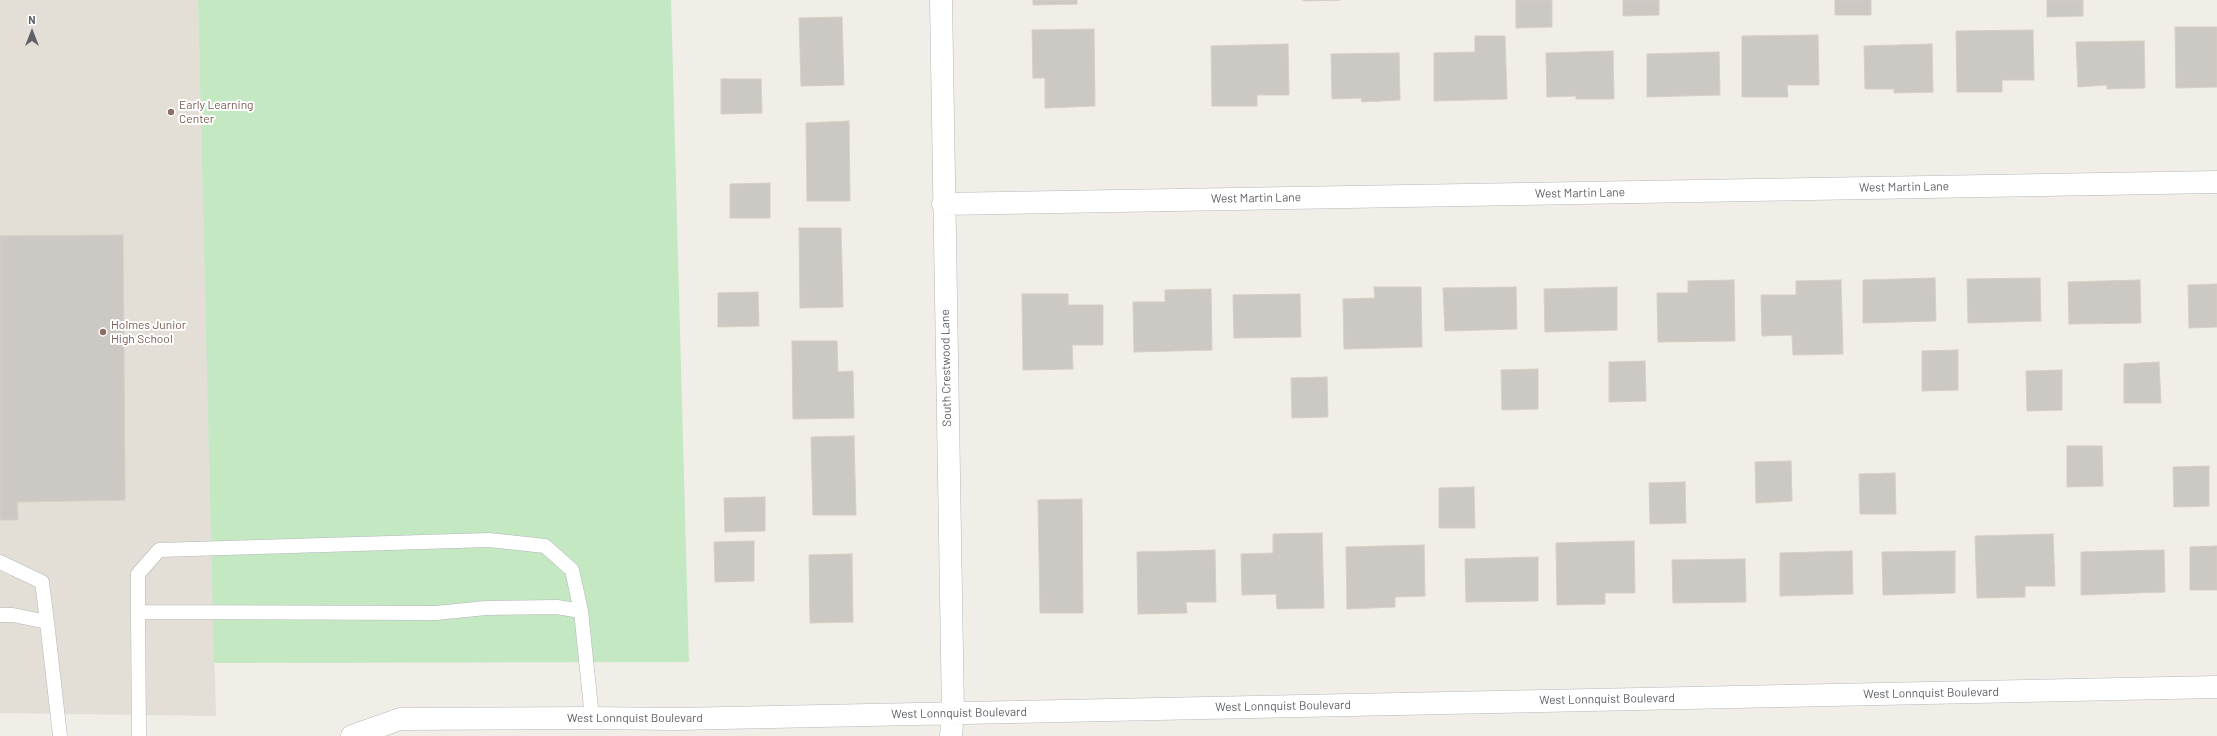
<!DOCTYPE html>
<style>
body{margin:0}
#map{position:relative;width:2217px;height:736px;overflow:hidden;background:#f0eee6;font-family:Barlow,sans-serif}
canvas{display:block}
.north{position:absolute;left:12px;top:12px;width:40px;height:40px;-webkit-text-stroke:3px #fff;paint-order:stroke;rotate:0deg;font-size:11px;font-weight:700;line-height:16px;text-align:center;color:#5e6267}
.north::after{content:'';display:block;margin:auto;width:14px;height:18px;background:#5e6267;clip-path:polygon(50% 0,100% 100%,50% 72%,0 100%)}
</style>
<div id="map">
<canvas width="2217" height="736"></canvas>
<div class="north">N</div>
</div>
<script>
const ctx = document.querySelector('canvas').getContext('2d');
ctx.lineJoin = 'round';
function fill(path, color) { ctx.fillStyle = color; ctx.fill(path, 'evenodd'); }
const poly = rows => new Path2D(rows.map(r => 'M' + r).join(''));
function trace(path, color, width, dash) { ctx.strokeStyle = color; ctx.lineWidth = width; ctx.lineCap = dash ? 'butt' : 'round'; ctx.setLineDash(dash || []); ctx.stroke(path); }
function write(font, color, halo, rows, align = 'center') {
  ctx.font = font + ' Barlow,sans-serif'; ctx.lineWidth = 4; ctx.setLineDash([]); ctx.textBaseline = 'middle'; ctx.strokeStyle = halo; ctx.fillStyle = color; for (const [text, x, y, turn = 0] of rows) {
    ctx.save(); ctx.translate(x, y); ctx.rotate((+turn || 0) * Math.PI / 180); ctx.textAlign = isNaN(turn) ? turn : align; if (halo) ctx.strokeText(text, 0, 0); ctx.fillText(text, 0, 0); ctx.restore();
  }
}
fill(poly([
 [0,0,198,0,216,716,0,713]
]), '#e3dfd7');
fill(poly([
 [198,0,671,0,689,662,214,663]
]), '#c4e8c2');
const building = poly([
 [1033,0,1077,0,1077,4,1033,5,1033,0],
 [1303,0,1340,0,1304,1,1303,0],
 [1516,0,1552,0,1552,27,1516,28,1516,0],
 [1623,0,1659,0,1659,15,1623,16,1623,0],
 [1835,0,1871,0,1871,15,1835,15,1835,0],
 [2047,0,2083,0,2083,16,2047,17,2047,0],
 [842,17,844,85,801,86,799,18,842,17],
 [2175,27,2217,27,2217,87,2176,88,2175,27],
 [1094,29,1095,106,1045,108,1045,78,1033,78,1032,30,1094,29],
 [2033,30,2034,80,2002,80,2002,92,1957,92,1956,31,2033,30],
 [1818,35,1819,85,1787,85,1788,97,1742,97,1742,36,1818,35],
 [1475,36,1505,36,1507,99,1434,101,1434,53,1475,52,1475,36],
 [2144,41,2145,88,2107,89,2107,85,2078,87,2076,42,2144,41],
 [1288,44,1289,95,1257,95,1257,106,1212,106,1211,46,1288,44],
 [1932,44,1933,92,1894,93,1894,89,1865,89,1864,46,1932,44],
 [1613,51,1614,99,1576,99,1576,96,1547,97,1546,53,1613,51],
 [1719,52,1720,95,1647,97,1647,54,1719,52],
 [1399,53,1400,100,1362,102,1361,98,1332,99,1331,54,1399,53],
 [721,79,761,79,762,113,721,114,721,79],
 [849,121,850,201,807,201,806,123,849,121],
 [770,183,770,218,730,218,730,184,770,183],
 [799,228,841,228,843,307,800,308,799,228],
 [123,235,125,500,17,502,18,520,0,520,0,236,123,235],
 [1935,278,1936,321,1863,323,1863,280,1935,278],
 [2040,278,2041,321,1968,323,1967,279,2040,278],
 [1734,280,1735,341,1658,342,1657,293,1688,293,1688,281,1734,280],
 [1841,280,1843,354,1793,355,1792,335,1762,336,1761,295,1796,295,1796,281,1841,280],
 [2140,280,2141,323,2069,324,2068,282,2140,280],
 [2217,284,2217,327,2189,328,2188,285,2217,284],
 [1374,287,1421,287,1422,347,1344,349,1343,299,1375,298,1374,287],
 [1516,287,1517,329,1445,331,1443,288,1516,287],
 [1617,287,1617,330,1545,332,1544,289,1617,287],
 [1211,289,1212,350,1134,352,1133,302,1165,302,1165,290,1211,289],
 [758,292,759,326,718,327,718,293,758,292],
 [1022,294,1068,294,1068,305,1103,305,1103,345,1072,345,1073,369,1023,370,1022,294],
 [1300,294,1301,337,1234,338,1233,295,1300,294],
 [792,341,837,341,838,372,853,371,854,418,793,419,792,341],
 [1958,350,1958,390,1922,391,1922,351,1958,350],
 [1645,361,1646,401,1609,402,1609,362,1645,361],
 [2159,362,2161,403,2124,403,2124,364,2159,362],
 [1538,369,1538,409,1502,410,1501,370,1538,369],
 [2062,370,2062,410,2027,411,2026,371,2062,370],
 [1327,377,1328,417,1292,418,1291,378,1327,377],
 [854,436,856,515,813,515,811,437,854,436],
 [2067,446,2102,446,2103,486,2067,487,2067,446],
 [1791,461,1792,501,1756,503,1755,462,1791,461],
 [2209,466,2209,506,2174,507,2173,467,2209,466],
 [1895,473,1896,514,1860,514,1859,474,1895,473],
 [1685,482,1686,523,1650,524,1649,483,1685,482],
 [1474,487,1475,528,1439,528,1439,488,1474,487],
 [765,497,765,531,725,532,724,498,765,497],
 [1082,499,1083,613,1040,613,1038,500,1082,499],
 [1322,533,1324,608,1277,609,1276,594,1242,595,1241,554,1273,553,1273,534,1322,533],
 [2053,534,2055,586,2025,586,2025,597,1977,598,1975,536,2053,534],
 [754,541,754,581,715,582,714,542,754,541],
 [1634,541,1635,593,1605,593,1605,604,1557,605,1556,543,1634,541],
 [1424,545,1425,596,1395,597,1395,607,1347,609,1346,547,1424,545],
 [2217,546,2217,590,2190,590,2190,547,2217,546],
 [1215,550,1216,602,1186,602,1187,613,1138,614,1137,552,1215,550],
 [2164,550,2165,592,2081,595,2081,552,2164,550],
 [1852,551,1853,594,1780,596,1780,553,1852,551],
 [1955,551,1955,593,1883,595,1882,552,1955,551],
 [852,554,853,622,810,623,809,555,852,554],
 [1538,557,1538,601,1466,602,1465,559,1538,557],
 [1745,559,1746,602,1673,603,1672,560,1745,559]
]);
fill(building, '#ccc8c3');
trace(building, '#d5cfc4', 1);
const lane = poly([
 [0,562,42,582,47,622],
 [138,612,138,574,159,550,489,540,545,546,572,570,581,611],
 [0,615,13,615,47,622,60,736],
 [139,736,138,612,436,613,486,608,557,607,581,611,592,718]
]);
const street = poly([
 [941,0,953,713,951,736],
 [943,204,2217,182],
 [352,736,400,719,592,718,676,719,2217,687]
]);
trace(lane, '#b4b7bb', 15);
trace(street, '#b4b7bb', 23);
trace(lane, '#fff', 14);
trace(street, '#fff', 22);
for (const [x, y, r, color] of [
 [171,112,4,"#8d6e63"],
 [103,332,4,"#8d6e63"]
]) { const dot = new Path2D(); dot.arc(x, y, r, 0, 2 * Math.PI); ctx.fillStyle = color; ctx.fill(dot); trace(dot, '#fff', 1.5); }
write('12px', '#785e54', '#fff', [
 ["Early Learning",179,105],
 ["Center",179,119],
 ["Holmes Junior",111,325],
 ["High School",111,339]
], 'left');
write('12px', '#5e6267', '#fff', [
 ["West Martin Lane",1904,187,-1],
 ["West Martin Lane",1580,193,-1],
 ["West Martin Lane",1256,198,-1],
 ["South Crestwood Lane",946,368,-91],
 ["West Lonnquist Boulevard",1931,693,-1],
 ["West Lonnquist Boulevard",1607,699,-1],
 ["West Lonnquist Boulevard",1283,706,-1],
 ["West Lonnquist Boulevard",959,713,-1],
 ["West Lonnquist Boulevard",635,718]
]);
</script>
